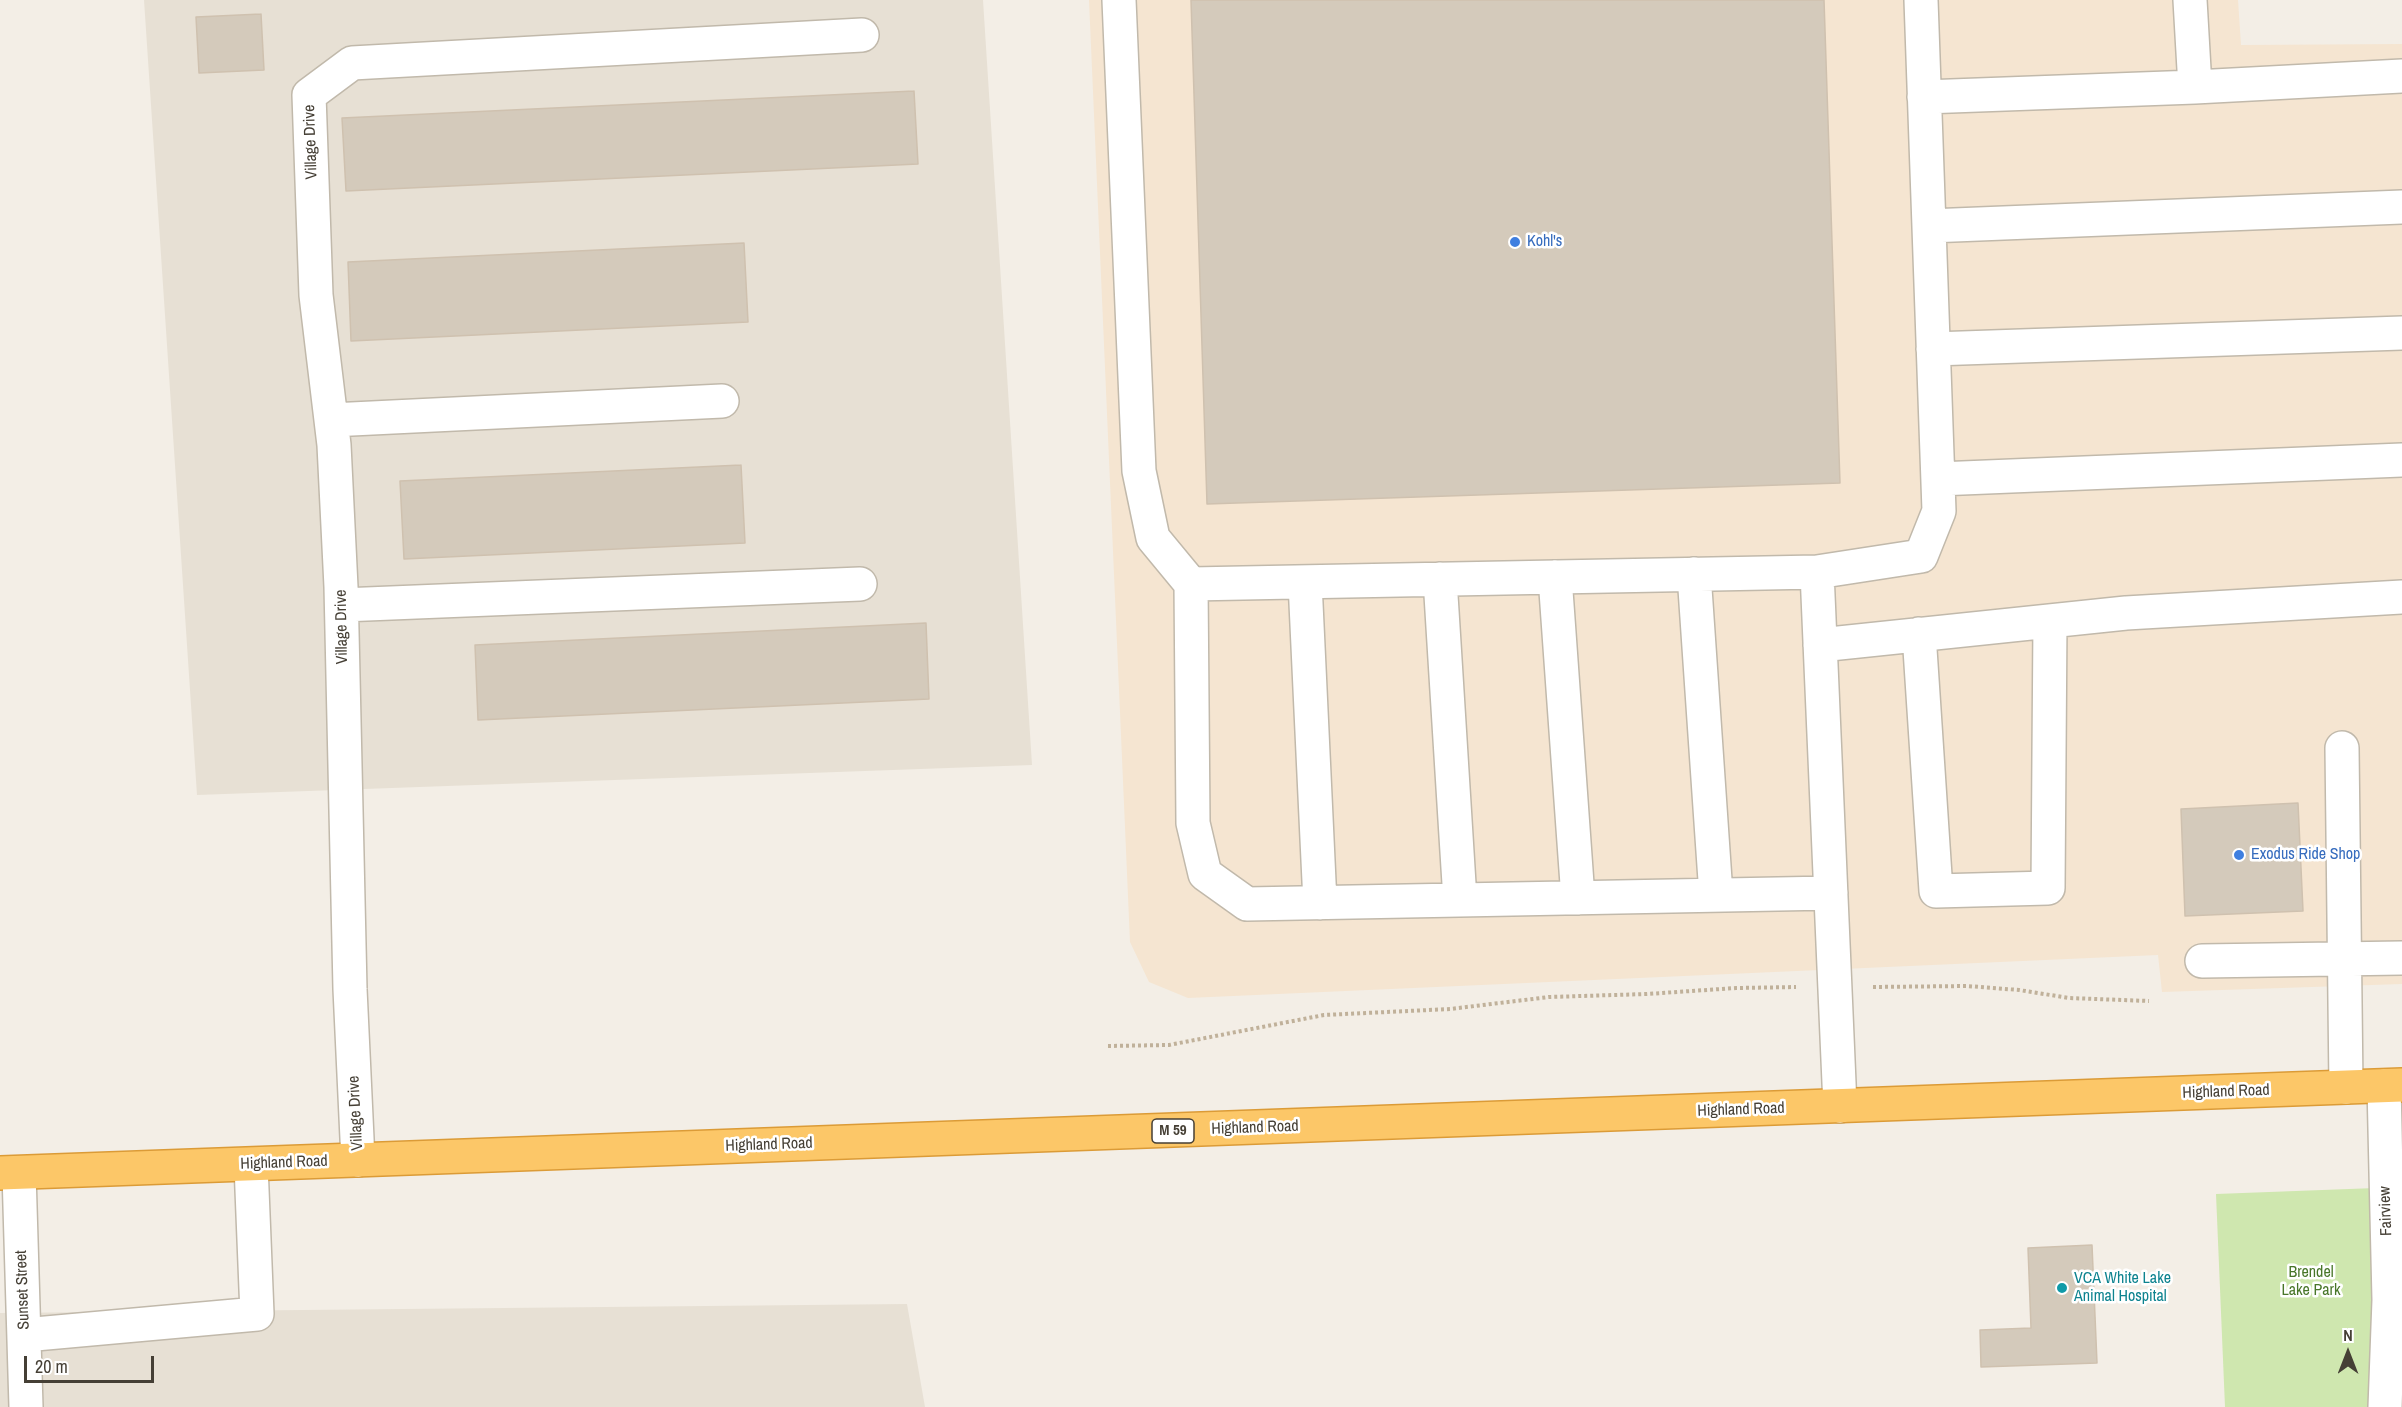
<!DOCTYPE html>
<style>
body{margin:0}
#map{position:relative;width:2402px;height:1407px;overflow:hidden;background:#f3eee6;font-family:"Archivo Narrow",sans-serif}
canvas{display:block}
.north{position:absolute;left:2318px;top:1323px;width:60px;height:60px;-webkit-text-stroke:4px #fff;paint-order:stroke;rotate:0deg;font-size:16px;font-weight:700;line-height:24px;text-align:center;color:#453f35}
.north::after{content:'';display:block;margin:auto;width:21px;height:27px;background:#453f35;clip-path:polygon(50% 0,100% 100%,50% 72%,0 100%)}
.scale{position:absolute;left:24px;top:1356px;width:130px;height:27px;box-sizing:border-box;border:3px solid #453f35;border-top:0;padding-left:8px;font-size:18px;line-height:21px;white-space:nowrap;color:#453f35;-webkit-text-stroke:4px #fff;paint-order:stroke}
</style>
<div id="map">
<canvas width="2402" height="1407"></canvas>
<div class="north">N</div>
<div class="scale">20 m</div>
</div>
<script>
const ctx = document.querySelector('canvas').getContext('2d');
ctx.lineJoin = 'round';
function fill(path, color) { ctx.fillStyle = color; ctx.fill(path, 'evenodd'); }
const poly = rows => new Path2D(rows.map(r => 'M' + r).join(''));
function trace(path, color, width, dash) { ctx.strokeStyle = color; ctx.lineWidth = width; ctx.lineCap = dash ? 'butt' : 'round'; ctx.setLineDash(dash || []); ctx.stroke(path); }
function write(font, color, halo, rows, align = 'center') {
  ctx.font = font + ' "Archivo Narrow",sans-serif'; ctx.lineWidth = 5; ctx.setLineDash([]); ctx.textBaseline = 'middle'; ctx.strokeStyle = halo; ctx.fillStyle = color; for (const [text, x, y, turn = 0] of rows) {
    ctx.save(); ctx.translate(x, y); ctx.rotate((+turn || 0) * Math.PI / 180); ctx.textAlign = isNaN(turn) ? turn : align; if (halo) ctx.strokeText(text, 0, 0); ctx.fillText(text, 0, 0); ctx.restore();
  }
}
fill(poly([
 [144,0,983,0,1032,765,197,795],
 [907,1304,925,1407,0,1407,0,1313]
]), '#e7e0d4');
fill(poly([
 [1089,0,2238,0,2241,45,2402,44,2402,984,2162,992,2158,955,1188,998,1149,982,1130,942]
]), '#f5e5d1');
fill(poly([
 [2402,1187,2402,1407,2225,1407,2216,1194]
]), '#cfe7af');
const building = poly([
 [1191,0,1824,0,1840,483,1207,504,1191,0],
 [261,14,264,70,199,73,196,17,261,14],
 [914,91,918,164,346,191,342,118,914,91],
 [744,243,748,322,351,341,348,262,744,243],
 [741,465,745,543,404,559,400,481,741,465],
 [926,623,929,699,478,720,475,645,926,623],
 [2298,803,2303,911,2185,916,2181,809,2298,803],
 [2092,1245,2097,1363,1981,1367,1980,1330,2031,1328,2028,1248,2092,1245]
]);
fill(building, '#d4cabb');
trace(building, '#cfc1af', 1.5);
const minor = poly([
 [1119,0,1139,471,1153,538,1191,584],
 [2190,0,2195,87],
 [1924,97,2195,87,2402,76],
 [1929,226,2402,207],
 [1933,349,2402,333],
 [331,420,722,401],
 [1938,479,2402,460],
 [1817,572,1840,1106],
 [1694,574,1716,895],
 [1555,577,1578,898],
 [1440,579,1460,900],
 [1305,582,1320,903],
 [342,605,860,584],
 [1919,634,1936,891,2048,888,2050,621],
 [1820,645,2126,613,2402,597],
 [2342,748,2346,1087],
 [1831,893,1247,904,1205,874,1193,823,1191,584,1817,572,1921,556,1939,511,1921,0],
 [2202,961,2402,958],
 [2384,1086,2389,1300,2385,1407],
 [358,1160,350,989,341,587,334,445,316,295,309,95,352,63,862,35],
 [19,1173,26,1407],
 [24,1335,257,1314,251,1165]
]);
const highway = poly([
 [0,1173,2402,1085]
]);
trace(minor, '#c1b9ab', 36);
trace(highway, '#db9b37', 36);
trace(poly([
 [1873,987,1967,986,2019,990,2069,998,2149,1001],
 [1108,1046,1169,1045,1324,1015,1450,1009,1549,997,1647,994,1736,988,1796,987]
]), '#c0b19a', 4, [3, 3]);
trace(minor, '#fff', 33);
trace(highway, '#fcc768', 33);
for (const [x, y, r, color] of [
 [1515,242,6,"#3f7fe0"],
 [2239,855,6,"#3f7fe0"],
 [2062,1288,6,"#0f9aa8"]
]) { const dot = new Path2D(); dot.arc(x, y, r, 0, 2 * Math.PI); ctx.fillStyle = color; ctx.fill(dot); trace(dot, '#fff', 2); }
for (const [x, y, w] of [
 [1173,1131,42]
]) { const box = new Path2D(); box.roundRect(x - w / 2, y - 12, w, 24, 4.5); ctx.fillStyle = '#fff'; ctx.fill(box); trace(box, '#453f35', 1.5); }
write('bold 15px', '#453f35', null, [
 ["M 59",1173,1131]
]);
write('16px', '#453f35', '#fff', [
 ["Village Drive",311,142,-92],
 ["Village Drive",342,627,-91],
 ["Highland Road",2226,1092,-2],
 ["Highland Road",1741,1110,-2],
 ["Village Drive",356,1113,-93],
 ["Highland Road",1255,1128,-2],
 ["Highland Road",769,1145,-2],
 ["Highland Road",284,1163,-2],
 ["Fairview",2386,1211,-92],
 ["Sunset Street",23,1290,-92]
]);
write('16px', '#366cbe', '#fff', [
 ["Kohl's",1527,242],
 ["Exodus Ride Shop",2251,855]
], 'left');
write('16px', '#487629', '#fff', [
 ["Brendel",2311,1273],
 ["Lake Park",2311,1291]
]);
write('16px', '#0d838f', '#fff', [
 ["VCA White Lake",2074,1279],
 ["Animal Hospital",2074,1297]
], 'left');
</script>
